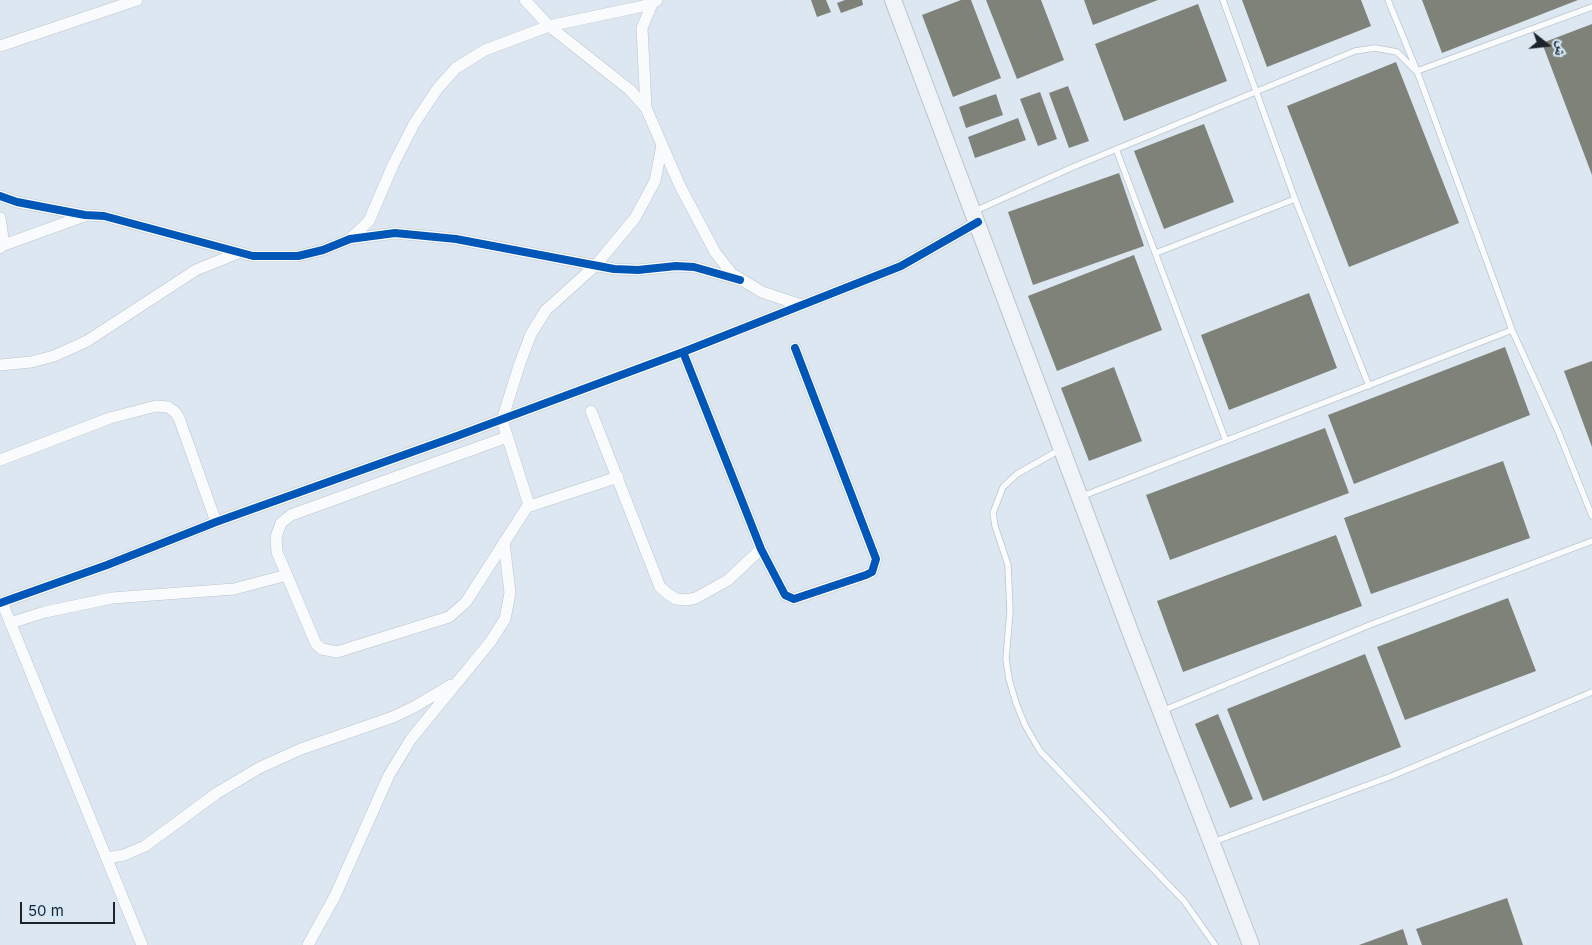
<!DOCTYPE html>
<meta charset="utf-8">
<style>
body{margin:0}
#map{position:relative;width:1592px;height:945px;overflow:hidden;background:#dce7f1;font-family:Inter,"Noto Naskh Arabic",sans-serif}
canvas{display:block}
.north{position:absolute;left:1522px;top:20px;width:50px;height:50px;-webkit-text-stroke:4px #d4e7f9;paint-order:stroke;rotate:106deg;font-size:14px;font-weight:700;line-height:20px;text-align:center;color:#1c232a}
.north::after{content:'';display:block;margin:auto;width:18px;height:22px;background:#1c232a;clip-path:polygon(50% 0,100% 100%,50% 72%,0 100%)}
.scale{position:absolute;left:20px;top:902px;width:95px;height:22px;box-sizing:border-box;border:2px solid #1c232a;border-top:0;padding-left:6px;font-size:15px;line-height:18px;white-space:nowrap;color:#1c232a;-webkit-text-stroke:4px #d4e7f9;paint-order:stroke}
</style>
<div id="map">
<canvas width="1592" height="945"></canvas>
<div class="north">ش</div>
<div class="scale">50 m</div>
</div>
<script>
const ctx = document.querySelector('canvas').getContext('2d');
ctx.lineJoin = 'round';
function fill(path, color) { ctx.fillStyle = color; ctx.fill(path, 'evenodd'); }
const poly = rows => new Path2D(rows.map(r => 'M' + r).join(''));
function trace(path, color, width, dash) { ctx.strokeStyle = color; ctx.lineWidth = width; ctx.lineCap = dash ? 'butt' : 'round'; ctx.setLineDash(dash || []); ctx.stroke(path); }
fill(poly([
 [811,0,826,0,831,12,817,17],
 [845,0,862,0,863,5,841,13,837,3],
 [961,0,971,0,1001,78,953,97,922,15],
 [986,0,1041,0,1064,60,1017,79],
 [1084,0,1158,0,1093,25],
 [1242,0,1361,0,1371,26,1267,67],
 [1422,0,1578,0,1442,53],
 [1198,4,1227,81,1124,121,1095,44],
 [1592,24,1592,175,1542,43],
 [1396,62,1459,223,1349,267,1287,106],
 [1068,86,1089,141,1069,148,1049,93],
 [1040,92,1057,139,1038,146,1020,99],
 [996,94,1003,115,966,128,959,107],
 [1018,118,1026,140,975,158,968,137],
 [1204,124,1234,202,1164,229,1134,151],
 [1119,173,1144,246,1033,285,1008,212],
 [1134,255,1162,330,1057,371,1028,296],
 [1309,293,1337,368,1229,410,1201,335],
 [1505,347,1530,415,1354,484,1328,415],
 [1592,361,1592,447,1564,371],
 [1114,367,1142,441,1089,461,1061,388],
 [1325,428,1349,493,1170,560,1146,495],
 [1503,461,1530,538,1371,594,1344,518],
 [1336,535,1362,606,1183,672,1157,601],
 [1508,598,1536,671,1405,720,1377,647],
 [1365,654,1401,747,1263,801,1227,709],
 [1218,714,1253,799,1230,808,1195,724],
 [1507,898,1523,945,1422,945,1416,929],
 [1403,929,1408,945,1359,945]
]), '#7e8279');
const service = poly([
 [1223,0,1295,199,1369,386],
 [1388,0,1417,71,1512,330,1558,431,1592,516],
 [1417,71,1592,7],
 [1116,149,1226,441],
 [975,211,1073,167,1355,51,1375,48,1397,52,1415,70],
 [1156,253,1295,199],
 [1061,449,1017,474,1003,487,993,513,995,526,1008,565,1010,611,1006,659,1009,679,1016,703,1025,725,1040,751,1184,901,1215,945],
 [1080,497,1512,330],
 [1162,711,1372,624,1592,541],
 [1213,842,1392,776,1592,692]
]);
const minor = poly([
 [525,0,549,26,630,90,646,108,680,186,715,252,732,274,762,292,801,305],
 [0,46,137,0],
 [646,108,642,28,652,4],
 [0,196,17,202,85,215,104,216,253,256,298,256,323,250,350,239,395,233,456,239,614,269,638,270,676,266,694,267,740,280],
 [0,218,3,238,0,248],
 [350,239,369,221,393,165,414,124,438,88,456,68,485,50,549,26,652,4,657,0],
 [1,246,84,216],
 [683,352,761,549,785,595,794,599,866,575,872,572,876,559,795,348],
 [0,365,31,362,54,356,87,341,196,270,238,253],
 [591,411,660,587,668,594,676,599,686,600,696,598,728,580,761,549],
 [507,437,291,515,281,523,276,537,277,552,316,644,322,649,337,652,449,617,466,602,527,507,618,477],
 [0,460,110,418,156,406,168,407,175,412,179,418,216,522],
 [529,505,502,420,520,363,531,334,546,310,596,265,635,218,655,181,662,145],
 [2,602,142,945],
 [0,603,107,565,216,522,457,436,683,352,901,266,978,222],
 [10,623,45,612,112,598,234,589,287,575],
 [107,858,124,855,145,846,217,793,259,768,301,749,393,717,414,707,451,685],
 [308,945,335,896,389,775,411,739,491,641,505,619,510,593,504,542]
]);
const secondary = poly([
 [893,0,1133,639,1251,945]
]);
trace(service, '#bcc5cd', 7);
trace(minor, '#bcc5cd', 12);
trace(secondary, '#bcc5cd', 18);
trace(service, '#fafbfd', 5.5);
trace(minor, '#fafbfd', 11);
trace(secondary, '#f0f4f8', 16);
trace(poly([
 [0,196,17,202,85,215,104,216,253,256,298,256,323,250,350,239,395,233,456,239,614,269,638,270,676,266,694,267,740,280],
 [683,352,761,549,785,595,794,599,866,575,872,572,876,559,795,348],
 [0,603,107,565,216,522,457,436,683,352,901,266,978,222]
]), '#0057b8', 8);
</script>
